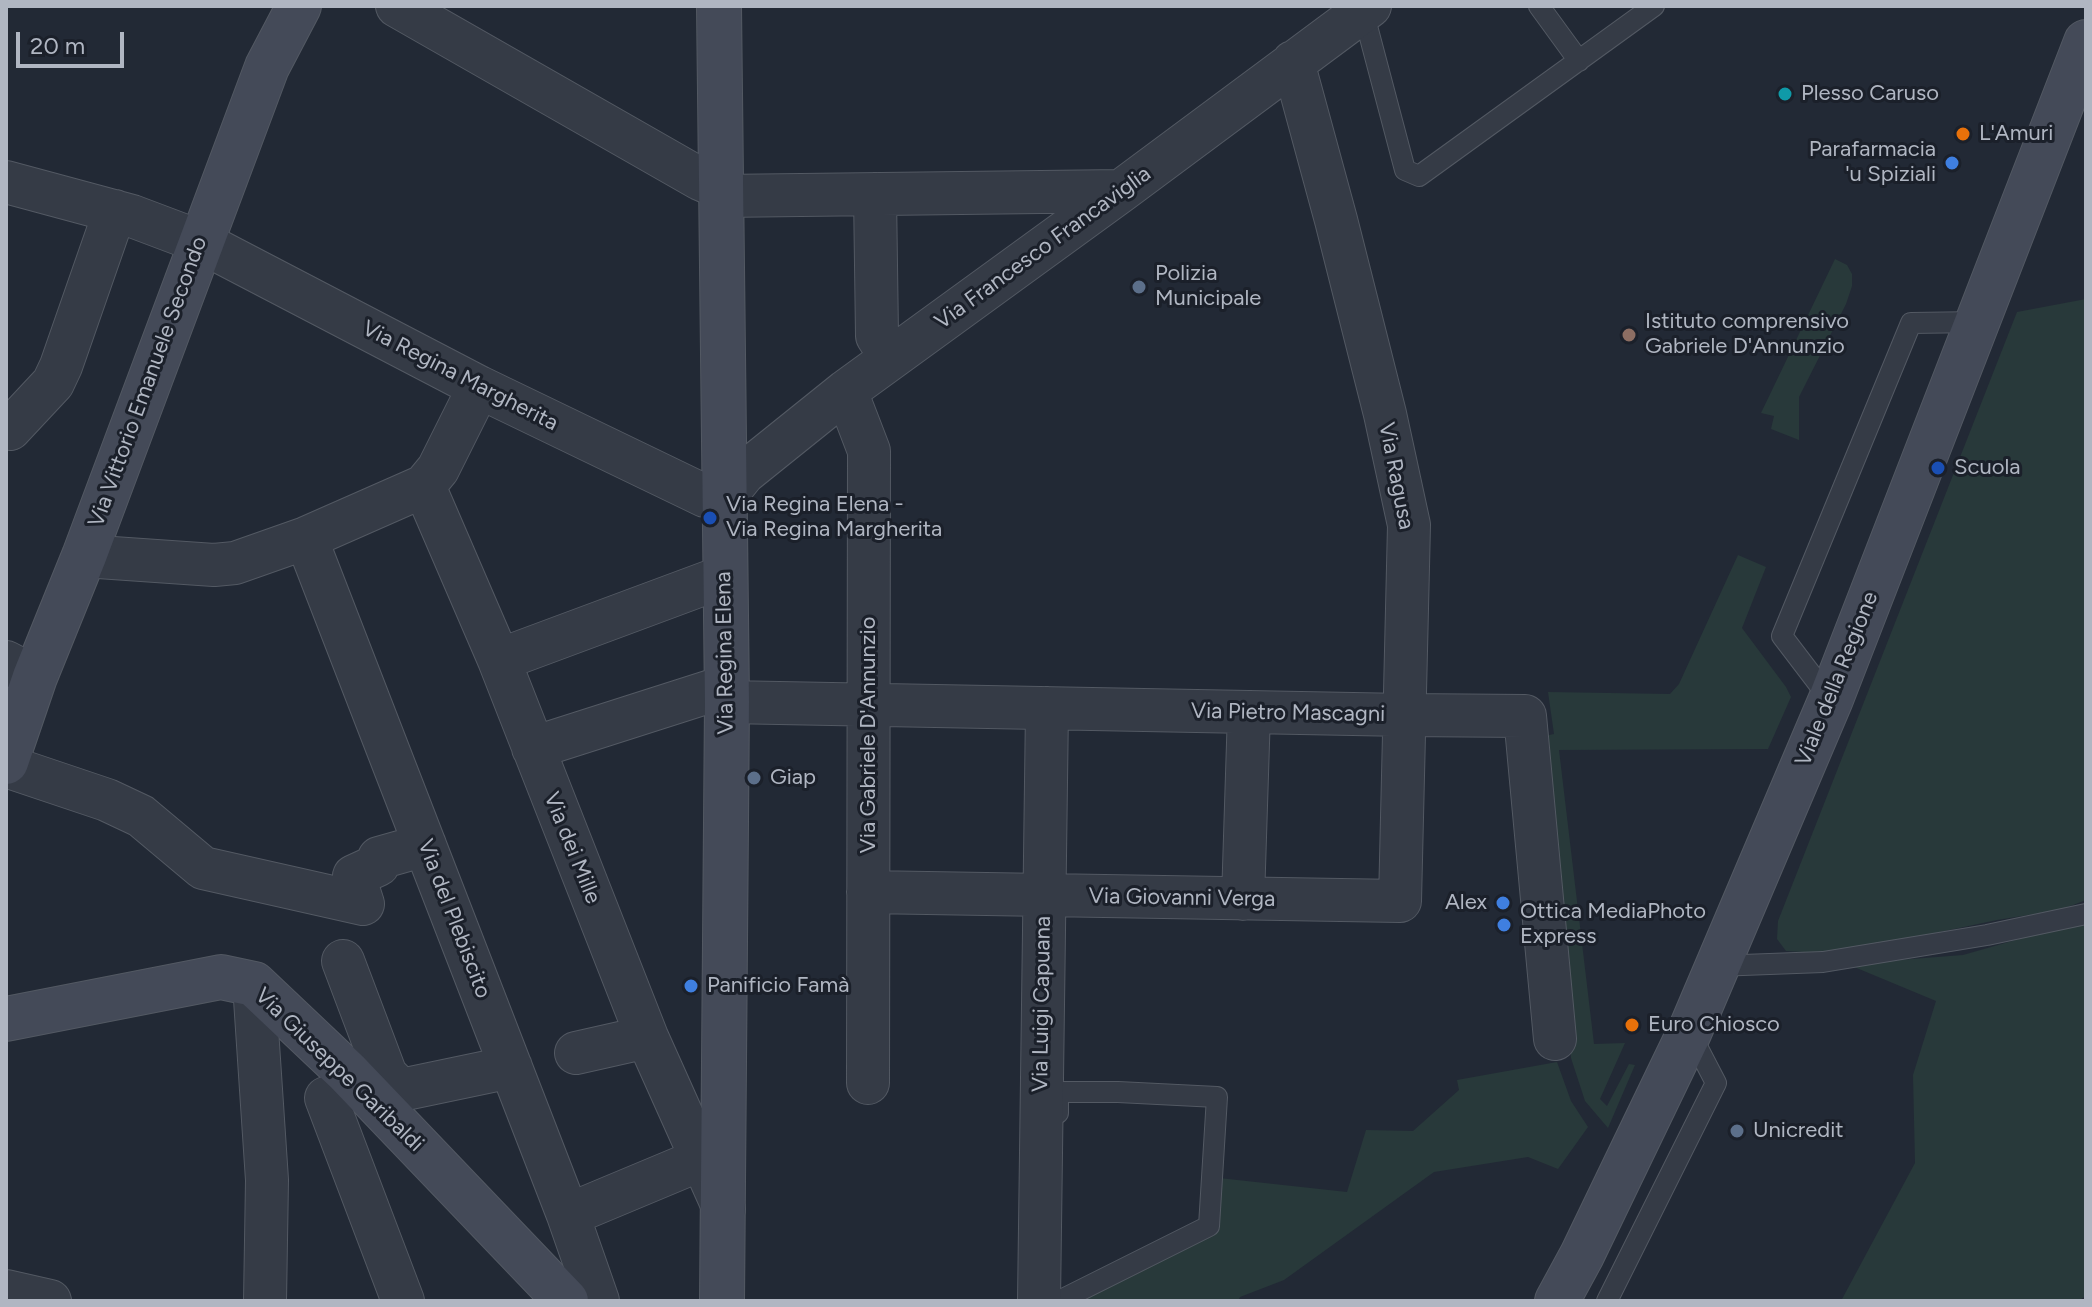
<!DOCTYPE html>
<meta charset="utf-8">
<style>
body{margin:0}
#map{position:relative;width:2092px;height:1307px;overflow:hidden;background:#222935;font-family:Figtree,sans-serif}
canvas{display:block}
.frame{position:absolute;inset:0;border:8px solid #b0b6c2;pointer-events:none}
.scale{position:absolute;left:16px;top:32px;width:108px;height:36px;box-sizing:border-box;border:4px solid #b0b6c2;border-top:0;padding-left:10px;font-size:24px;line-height:28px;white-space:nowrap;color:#b0b6c2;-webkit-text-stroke:6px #1b202a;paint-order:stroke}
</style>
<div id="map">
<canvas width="2092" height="1307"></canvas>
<div class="frame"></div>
<div class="scale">20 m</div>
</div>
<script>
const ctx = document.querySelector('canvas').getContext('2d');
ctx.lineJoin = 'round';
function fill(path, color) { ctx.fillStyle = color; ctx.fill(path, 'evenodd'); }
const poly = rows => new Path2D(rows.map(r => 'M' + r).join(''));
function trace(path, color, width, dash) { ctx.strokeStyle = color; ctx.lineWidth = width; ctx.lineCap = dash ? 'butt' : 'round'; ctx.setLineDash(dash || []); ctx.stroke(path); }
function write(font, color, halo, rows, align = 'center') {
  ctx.font = font + ' Figtree,sans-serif'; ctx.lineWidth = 6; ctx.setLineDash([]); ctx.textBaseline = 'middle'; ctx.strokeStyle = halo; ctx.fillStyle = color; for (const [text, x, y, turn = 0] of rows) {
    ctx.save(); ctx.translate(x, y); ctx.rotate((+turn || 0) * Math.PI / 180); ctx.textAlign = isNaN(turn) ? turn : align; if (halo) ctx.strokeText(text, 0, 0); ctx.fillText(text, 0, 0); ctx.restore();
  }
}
fill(poly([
 [1835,259,1847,265,1852,274,1852,286,1846,304,1799,397,1799,440,1771,429,1774,416,1761,413],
 [2086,299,2086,900,2060,910,1997,920,1836,954,1786,951,1777,939,1778,921,2017,312],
 [1738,555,1766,567,1742,628,1786,687,1791,697,1768,749,1559,750,1594,1044,1625,1043,1600,1099,1607,1106,1629,1064,1635,1065,1608,1128,1585,1101,1571,1058,1543,752,1540,737,1554,734,1548,692,1670,694,1679,684],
 [2086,925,2086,1296,2078,1301,1841,1301,1915,1163,1913,1075,1936,1001,1847,964,1963,955,2054,929],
 [1557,1062,1571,1101,1588,1127,1558,1169,1528,1157,1434,1172,1284,1280,1240,1297,1238,1301,1082,1301,1082,1295,1219,1227,1219,1178,1347,1192,1366,1130,1413,1131,1459,1090,1457,1080]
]), '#28393a');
const lane = poly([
 [1539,6,1579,61],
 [1363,11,1405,170,1419,176,1654,6],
 [1830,699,1782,636,1911,323,1978,322],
 [1716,966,1823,962,1987,935,2086,914],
 [1058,1113,1058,1092,1118,1092,1217,1097,1209,1226,1059,1301],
 [1607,1301,1716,1083,1690,1033]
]);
const street = poly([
 [397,6,700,179,721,188],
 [6,182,132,216,201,242,479,387,705,496,723,499,744,473,846,391,1121,191,1370,6],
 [875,194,877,336,891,358],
 [721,196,1121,191],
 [846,391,869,451,868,1083],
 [6,427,10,429,53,383,61,366,115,211],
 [424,486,499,660,647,1037,724,1209],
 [306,538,568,1215,598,1301],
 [84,556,214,565,235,563,306,538,424,486,438,469,479,387],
 [499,660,725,576],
 [6,662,35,677],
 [727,702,1405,715,1525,716,1555,1039],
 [533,748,727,686],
 [6,766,107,800,141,816,203,868,363,904,354,876,378,865,379,858,425,845],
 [868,892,1400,901,1409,525,1385,414,1336,220,1293,62],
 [1243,899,1249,712],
 [343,961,386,1075,401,1090,511,1067],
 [254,984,267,1180,265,1301],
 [576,1053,647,1037],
 [326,1098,403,1301],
 [568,1215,702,1159],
 [6,1291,50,1301],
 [1039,1301,1047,708]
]);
const secondary = poly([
 [719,6,727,702,722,1301],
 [6,762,35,677,84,556,267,67,299,6],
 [6,1019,221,977,254,984,347,1072,566,1301],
 [1557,1301,1582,1255,1689,1033,1831,699,2086,42]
]);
trace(lane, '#535963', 22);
trace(street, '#535963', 44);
trace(secondary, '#535963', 46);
trace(lane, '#353b46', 20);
trace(street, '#353b46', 42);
trace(secondary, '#444a58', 44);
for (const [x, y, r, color] of [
 [1785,94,8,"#0f9aa8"],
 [1963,134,8,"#e8710a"],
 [1952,163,8,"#3f7fe0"],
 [1139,287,8,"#5c6f8a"],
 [1629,335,8,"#8d6e63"],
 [1938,468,8,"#1a4fb4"],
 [710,518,8,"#1a4fb4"],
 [754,778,8,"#5c6f8a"],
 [1503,903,8,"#3f7fe0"],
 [1504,925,8,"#3f7fe0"],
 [691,986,8,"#3f7fe0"],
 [1632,1025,8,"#e8710a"],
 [1737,1131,8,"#5c6f8a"]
]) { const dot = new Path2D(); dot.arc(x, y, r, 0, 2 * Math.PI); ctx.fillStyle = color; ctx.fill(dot); trace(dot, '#1b202a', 3); }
write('22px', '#b0b6c2', '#1b202a', [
 ["Plesso Caruso",1801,94],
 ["L'Amuri",1979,134],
 ["Parafarmacia",1936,150,"right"],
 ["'u Spiziali",1936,175,"right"],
 ["Polizia",1155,274],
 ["Municipale",1155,299],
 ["Istituto comprensivo",1645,322],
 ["Gabriele D'Annunzio",1645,347],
 ["Scuola",1954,468],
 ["Via Regina Elena -",726,505],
 ["Via Regina Margherita",726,530],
 ["Giap",770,778],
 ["Alex",1487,903,"right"],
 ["Ottica MediaPhoto",1520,912],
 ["Express",1520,937],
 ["Panificio Famà",707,986],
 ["Euro Chiosco",1648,1025],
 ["Unicredit",1753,1131]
], 'left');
write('22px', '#b0b6c2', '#1b202a', [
 ["Via Francesco Francaviglia",1043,248,-36],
 ["Via Regina Margherita",460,376,27],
 ["Via Vittorio Emanuele Secondo",148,382,-70],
 ["Via Ragusa",1396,476,79],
 ["Via Regina Elena",725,653,-91],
 ["Viale della Regione",1837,679,-68],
 ["Via Pietro Mascagni",1288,713,1],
 ["Via Gabriele D'Annunzio",869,735,-90],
 ["Via dei Mille",572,848,68],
 ["Via Giovanni Verga",1182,898,1],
 ["Via del Plebiscito",454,919,69],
 ["Via Luigi Capuana",1042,1004,-89],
 ["Via Giuseppe Garibaldi",339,1070,44]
]);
</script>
